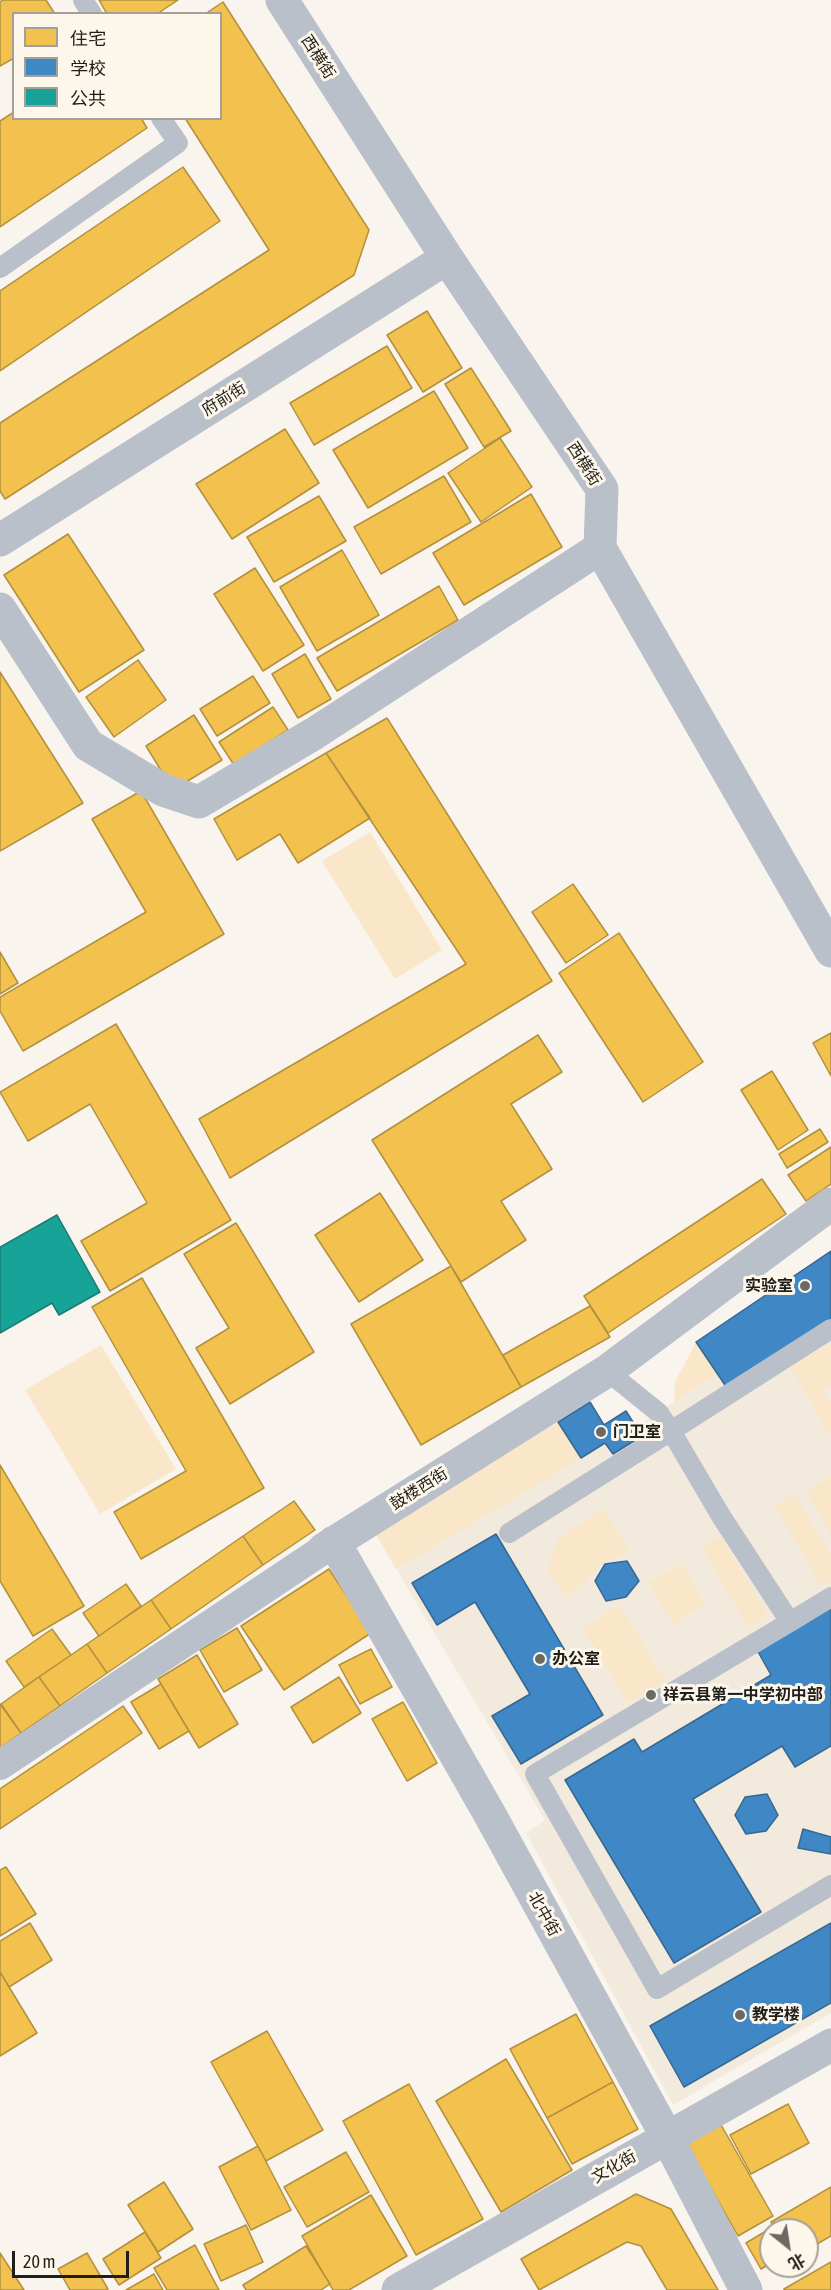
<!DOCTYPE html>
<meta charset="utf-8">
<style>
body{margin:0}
#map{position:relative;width:831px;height:2290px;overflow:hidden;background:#f9f5ee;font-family:"Asap Condensed","Noto Sans SC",sans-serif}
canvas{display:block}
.legend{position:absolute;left:12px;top:12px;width:210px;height:108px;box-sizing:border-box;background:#fdf6ea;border:2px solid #a5a097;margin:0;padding:8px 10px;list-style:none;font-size:18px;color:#201e1a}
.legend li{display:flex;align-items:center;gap:12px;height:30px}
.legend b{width:30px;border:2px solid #a5a097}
.north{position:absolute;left:759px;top:2218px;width:60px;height:60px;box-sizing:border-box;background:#fdf6ea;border:2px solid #a5a097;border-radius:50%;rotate:150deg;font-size:16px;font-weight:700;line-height:24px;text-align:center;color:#201e1a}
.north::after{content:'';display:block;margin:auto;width:21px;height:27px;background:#6c6964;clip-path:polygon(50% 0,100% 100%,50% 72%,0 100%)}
.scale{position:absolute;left:12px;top:2251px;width:117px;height:27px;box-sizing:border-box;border:3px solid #201e1a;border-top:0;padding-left:8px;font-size:18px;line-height:21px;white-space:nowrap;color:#201e1a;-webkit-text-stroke:4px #fdf6ea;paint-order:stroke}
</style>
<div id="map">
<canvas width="831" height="2290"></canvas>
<ul class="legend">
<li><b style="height:16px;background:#f2c14e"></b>住宅</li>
<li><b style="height:16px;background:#3f88c5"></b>学校</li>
<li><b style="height:16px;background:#17a398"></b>公共</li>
</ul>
<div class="north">北</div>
<div class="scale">20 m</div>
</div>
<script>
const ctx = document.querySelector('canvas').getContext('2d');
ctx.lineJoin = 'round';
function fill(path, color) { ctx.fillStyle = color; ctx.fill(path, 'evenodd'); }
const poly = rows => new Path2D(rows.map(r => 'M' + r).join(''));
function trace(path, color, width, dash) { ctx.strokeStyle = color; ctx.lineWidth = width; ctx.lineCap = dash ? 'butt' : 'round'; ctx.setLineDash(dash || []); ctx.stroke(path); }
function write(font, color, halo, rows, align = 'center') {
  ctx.font = font + ' "Asap Condensed","Noto Sans SC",sans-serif'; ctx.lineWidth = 6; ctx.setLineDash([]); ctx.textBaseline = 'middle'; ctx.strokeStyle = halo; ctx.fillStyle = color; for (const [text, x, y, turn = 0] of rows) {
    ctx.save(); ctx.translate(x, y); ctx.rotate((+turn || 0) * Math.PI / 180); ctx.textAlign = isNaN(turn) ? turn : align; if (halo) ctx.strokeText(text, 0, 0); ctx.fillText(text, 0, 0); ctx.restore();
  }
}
fill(poly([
 [831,1251,831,2013,673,2105,526,1833,545,1820,375,1533,590,1402,604,1425,626,1411,636,1427,717,1374,696,1342]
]), '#f2eadd');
fill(poly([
 [370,832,442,950,395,979,322,861],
 [696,1342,717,1374,674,1402,675,1382],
 [831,1343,831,1386,823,1391,831,1404,831,1437,790,1367],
 [101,1345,176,1469,100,1514,25,1390],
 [558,1422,581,1458,396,1569,375,1533],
 [831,1476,831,1535,806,1491],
 [795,1494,831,1556,831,1581,821,1586,775,1505],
 [604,1509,630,1553,599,1564,588,1580,565,1598,548,1570,558,1538],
 [721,1536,768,1616,748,1628,702,1547],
 [682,1563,705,1605,673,1624,649,1582],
 [620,1605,665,1681,628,1703,582,1628]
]), '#fae7ca');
const homes = poly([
 [3,0,46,0,55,14,14,14,14,58,0,66,0,2,3,0],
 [99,0,178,0,157,14,107,14,99,0],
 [223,2,369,230,354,275,5,499,0,491,0,423,269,250,185,118,220,118,220,14,205,14,223,2],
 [14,112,14,118,141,118,147,128,0,227,0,121,14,112],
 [183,167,220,221,0,371,0,291,183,167],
 [427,311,462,368,423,392,387,335,427,311],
 [387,346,412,388,314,445,290,403,387,346],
 [471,368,511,431,484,447,445,384,471,368],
 [434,391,468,448,368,508,333,450,434,391],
 [285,429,319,483,232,539,196,484,285,429],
 [500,438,532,487,481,522,448,473,500,438],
 [444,476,471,522,381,574,354,527,444,476],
 [531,494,562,547,464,605,433,553,531,494],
 [319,496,346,541,274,582,247,537,319,496],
 [68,534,144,650,79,692,4,575,68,534],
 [342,550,379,615,317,651,280,587,342,550],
 [255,568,304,645,263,671,214,594,255,568],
 [439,586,458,620,337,691,317,658,439,586],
 [305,654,331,699,298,718,272,674,305,654],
 [138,660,166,700,114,737,86,697,138,660],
 [0,672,83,803,0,851,0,672],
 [253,676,270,703,217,736,200,709,253,676],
 [273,707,288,730,234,765,219,742,273,707],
 [194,715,222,760,173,790,146,746,194,715],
 [387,718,552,981,230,1178,199,1119,466,964,326,753,387,718],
 [326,753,370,818,298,863,280,834,237,860,214,819,326,753],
 [141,791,224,934,23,1051,0,1011,0,997,146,912,92,819,141,791],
 [573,884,608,935,566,963,532,912,573,884],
 [619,933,703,1062,643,1102,559,973,619,933],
 [0,952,18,983,0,994,0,952],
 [116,1024,231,1220,110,1291,81,1241,147,1203,90,1104,28,1141,0,1092,116,1024],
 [831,1033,831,1076,813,1043,831,1033],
 [538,1035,562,1072,511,1104,552,1169,501,1201,526,1240,461,1282,372,1140,538,1035],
 [772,1071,808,1130,778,1150,741,1090,772,1071],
 [820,1129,828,1142,787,1168,779,1154,820,1129],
 [831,1147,831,1184,806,1201,788,1175,831,1147],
 [762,1179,786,1214,608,1333,584,1296,762,1179],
 [380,1193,423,1260,359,1302,315,1235,380,1193],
 [236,1223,314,1352,230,1404,196,1348,229,1328,184,1254,236,1223],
 [451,1266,521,1387,421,1445,351,1324,451,1266],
 [142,1278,264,1488,141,1559,114,1512,186,1471,92,1307,142,1278],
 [590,1306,610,1337,521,1387,503,1355,590,1306],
 [0,1465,84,1606,33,1636,0,1581,0,1465],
 [294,1501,315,1530,263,1565,243,1536,294,1501],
 [243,1536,263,1565,171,1629,151,1600,243,1536],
 [329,1569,371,1633,284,1690,241,1626,329,1569],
 [126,1584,141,1606,99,1636,83,1613,126,1584],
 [151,1600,171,1629,107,1673,87,1644,151,1600],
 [237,1628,262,1670,224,1692,200,1650,237,1628],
 [52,1629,71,1655,24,1687,6,1661,52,1629],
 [87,1644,107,1673,60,1706,39,1677,87,1644],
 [371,1649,392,1687,360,1704,339,1665,371,1649],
 [197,1655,238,1724,199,1748,158,1679,197,1655],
 [39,1677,60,1706,21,1733,1,1704,39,1677],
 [339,1677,361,1713,313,1743,291,1707,339,1677],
 [161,1684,189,1731,159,1749,131,1702,161,1684],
 [403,1702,437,1763,407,1781,372,1719,403,1702],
 [0,1704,21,1733,0,1748,0,1704],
 [123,1706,142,1733,0,1829,0,1789,123,1706],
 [6,1867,36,1914,0,1936,0,1870,6,1867],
 [30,1923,52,1960,9,1987,0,1972,0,1941,30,1923],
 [0,1972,37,2033,0,2056,0,1972],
 [576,2014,613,2082,547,2118,510,2049,576,2014],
 [267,2031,323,2130,266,2161,211,2062,267,2031],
 [506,2059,572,2170,501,2212,436,2101,506,2059],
 [613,2082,638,2129,572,2164,547,2118,613,2082],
 [409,2084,483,2219,416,2255,343,2121,409,2084],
 [788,2104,809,2143,751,2174,730,2135,788,2104],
 [716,2116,773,2216,738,2236,681,2135,716,2116],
 [258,2146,291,2210,251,2230,219,2167,258,2146],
 [346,2152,369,2192,307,2227,284,2187,346,2152],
 [164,2182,193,2229,158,2252,128,2205,164,2182],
 [831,2187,831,2236,807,2250,807,2230,776,2230,771,2222,831,2187],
 [636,2194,671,2209,718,2290,667,2290,641,2246,627,2242,539,2290,521,2259,636,2194],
 [371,2195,407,2256,349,2290,333,2290,302,2236,371,2195],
 [246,2225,263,2262,221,2281,204,2244,246,2225],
 [771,2228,771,2263,761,2269,746,2243,771,2228],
 [145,2232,161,2258,119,2285,103,2259,145,2232],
 [195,2245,219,2290,167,2290,154,2268,195,2245],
 [306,2246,330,2284,321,2290,246,2290,243,2285,306,2246],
 [0,2253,24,2290,0,2290,0,2253],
 [87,2253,108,2289,105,2290,70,2290,58,2269,87,2253],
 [831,2262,831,2290,784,2290,784,2289,831,2262],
 [154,2274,163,2290,126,2290,154,2274]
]);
fill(homes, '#f2c14e');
trace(homes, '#b3903e', 1.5);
const schools = poly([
 [831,1251,831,1321,729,1391,696,1342,831,1251],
 [590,1402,604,1425,626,1411,642,1436,613,1454,605,1443,581,1458,558,1422,590,1402],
 [496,1534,603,1715,521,1764,492,1716,530,1694,475,1602,437,1625,412,1583,496,1534],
 [627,1561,639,1581,626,1597,606,1601,595,1581,605,1564,627,1561],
 [831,1606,831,1746,795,1767,782,1746,693,1799,761,1912,674,1963,565,1780,634,1739,642,1752,771,1675,757,1650,831,1606],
 [767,1794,778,1815,766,1831,746,1834,735,1815,745,1797,767,1794],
 [803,1829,831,1837,831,1854,798,1848,803,1829],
 [831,1923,831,2003,684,2087,650,2026,831,1923]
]);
fill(schools, '#3f88c5');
trace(schools, '#366892', 1.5);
const public = poly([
 [57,1215,100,1292,59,1315,52,1303,0,1333,0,1247,57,1215]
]);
fill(public, '#17a398');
trace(public, '#1a7b72', 1.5);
trace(poly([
 [83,0,92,14],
 [0,268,178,143,161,118],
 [831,1329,671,1431,721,1516,790,1622,535,1774,657,1989,831,1885],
 [509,1533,671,1431,659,1413,607,1371],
 [790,1622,831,1597]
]), '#bac0c9', 20);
trace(poly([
 [0,1765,324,1549]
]), '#bac0c9', 30);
trace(poly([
 [282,0,447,258,602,489,600,548,831,951],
 [0,540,447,258],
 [0,609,88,745,163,790,199,802,315,733,600,548],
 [334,1542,489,1813,667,2137,746,2290],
 [324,1549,607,1371,831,1204],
 [398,2290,831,2045]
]), '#bac0c9', 33);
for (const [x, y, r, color] of [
 [805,1286,6,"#6c6964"],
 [601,1432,6,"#6c6964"],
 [540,1659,6,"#6c6964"],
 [651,1695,6,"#6c6964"],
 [740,2015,6,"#6c6964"]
]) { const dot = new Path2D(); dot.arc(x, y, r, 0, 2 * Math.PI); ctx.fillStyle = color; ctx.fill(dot); trace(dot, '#fdf6ea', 2); }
write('16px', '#201e1a', '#fdf6ea', [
 ["西横街",318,57,57],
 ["府前街",224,399,-32],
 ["西横街",584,464,57],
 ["鼓楼西街",419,1489,-32],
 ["北中街",544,1914,61],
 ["文化街",614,2167,-30]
]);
write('bold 16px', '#201e1a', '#fdf6ea', [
 ["实验室",793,1286,"right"],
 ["门卫室",613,1432],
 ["办公室",552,1659],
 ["祥云县第一中学初中部",663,1695],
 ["教学楼",752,2015]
], 'left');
</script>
